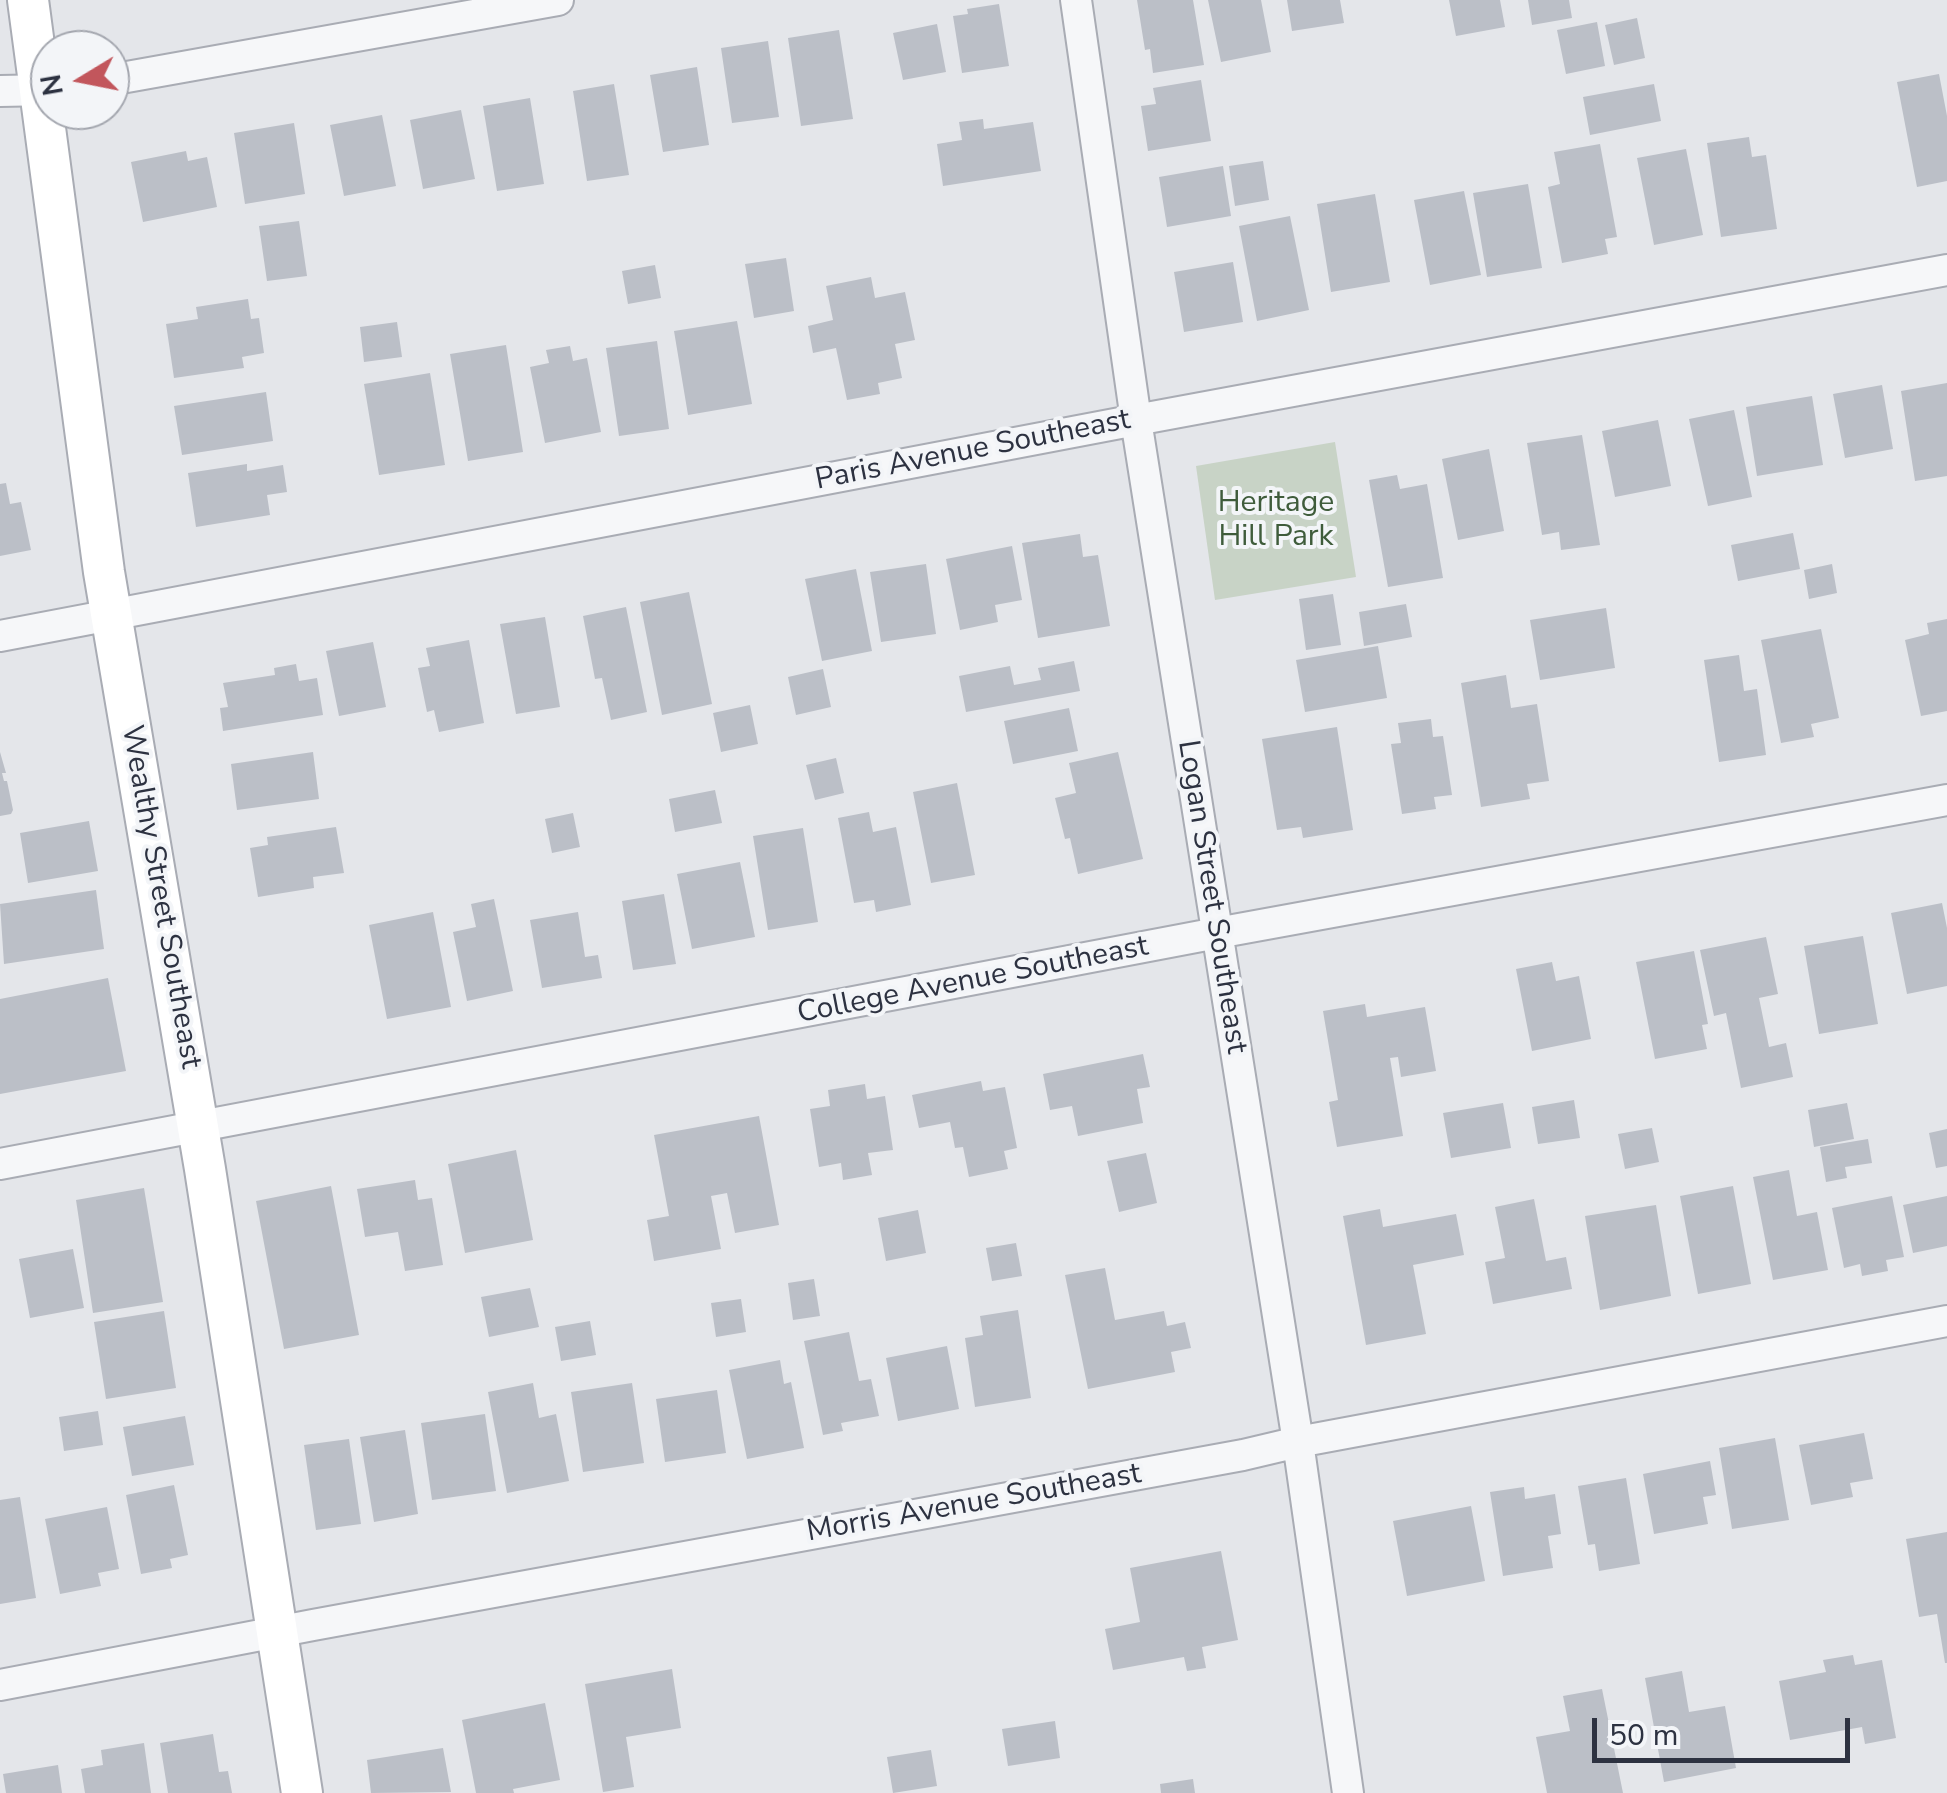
<!DOCTYPE html>
<style>
body{margin:0}
#map{position:relative;width:1947px;height:1793px;overflow:hidden;background:#e4e6ea;font-family:"Nunito Sans",sans-serif}
canvas{display:block}
.north{position:absolute;left:30px;top:30px;width:100px;height:100px;box-sizing:border-box;background:#f3f5f8;border:2px solid #a4a7af;border-radius:50%;rotate:260deg;font-size:28px;font-weight:700;line-height:40px;text-align:center;color:#2d3241}
.north::after{content:'';display:block;margin:auto;width:35px;height:45px;background:#c2565c;clip-path:polygon(50% 0,100% 100%,50% 72%,0 100%)}
.scale{position:absolute;left:1592px;top:1718px;width:258px;height:45px;box-sizing:border-box;border:5px solid #2d3241;border-top:0;padding-left:12px;font-size:30px;line-height:35px;white-space:nowrap;color:#2d3241;-webkit-text-stroke:8px #f3f5f8;paint-order:stroke}
</style>
<div id="map">
<canvas width="1947" height="1793"></canvas>
<div class="north">N</div>
<div class="scale">50 m</div>
</div>
<script>
const ctx = document.querySelector('canvas').getContext('2d');
ctx.lineJoin = 'round';
function fill(path, color) { ctx.fillStyle = color; ctx.fill(path, 'evenodd'); }
const poly = rows => new Path2D(rows.map(r => 'M' + r).join(''));
function trace(path, color, width, dash) { ctx.strokeStyle = color; ctx.lineWidth = width; ctx.lineCap = dash ? 'butt' : 'round'; ctx.setLineDash(dash || []); ctx.stroke(path); }
function write(font, color, halo, rows, align = 'center') {
  ctx.font = font + ' "Nunito Sans",sans-serif'; ctx.lineWidth = 8; ctx.setLineDash([]); ctx.textBaseline = 'middle'; ctx.strokeStyle = halo; ctx.fillStyle = color; for (const [text, x, y, turn = 0] of rows) {
    ctx.save(); ctx.translate(x, y); ctx.rotate((+turn || 0) * Math.PI / 180); ctx.textAlign = isNaN(turn) ? turn : align; if (halo) ctx.strokeText(text, 0, 0); ctx.fillText(text, 0, 0); ctx.restore();
  }
}
fill(poly([
 [1335,442,1356,577,1215,600,1196,466]
]), '#c8d3c6');
fill(poly([
 [1137,0,1193,0,1204,65,1153,73,1150,49,1145,50],
 [1208,0,1261,0,1271,52,1221,62],
 [1287,0,1340,0,1344,23,1292,31],
 [1449,0,1500,0,1505,27,1456,36],
 [1528,0,1569,0,1572,18,1532,25],
 [999,4,1009,66,962,73,953,16,968,14,967,9],
 [1637,18,1645,58,1614,65,1605,25],
 [1597,22,1605,66,1566,74,1557,30],
 [937,24,946,72,903,80,893,33],
 [839,30,853,119,801,126,788,38],
 [768,41,779,117,732,123,721,48],
 [697,67,709,145,663,152,650,75],
 [1939,74,1947,116,1947,181,1917,187,1897,82],
 [1201,80,1211,141,1148,151,1141,106,1156,104,1153,88],
 [614,84,629,175,587,181,573,91],
 [1654,84,1661,121,1590,135,1583,97],
 [530,98,544,184,497,191,483,106],
 [461,110,475,179,423,189,410,120],
 [382,115,396,186,344,196,330,125],
 [983,119,984,129,1033,122,1041,171,943,186,937,144,962,140,959,122],
 [294,123,305,194,245,204,234,133],
 [1749,137,1752,157,1766,155,1777,229,1721,237,1707,143],
 [1600,144,1617,237,1605,239,1608,254,1562,263,1548,187,1560,184,1554,152],
 [1686,149,1703,235,1654,245,1637,158],
 [186,151,188,161,207,157,217,207,143,222,131,162],
 [1263,161,1269,200,1235,206,1229,166],
 [1223,166,1231,216,1167,227,1159,177],
 [1528,184,1542,268,1487,277,1473,193],
 [1464,191,1481,275,1430,285,1414,200],
 [1375,194,1390,282,1331,292,1317,204],
 [1290,216,1309,310,1257,321,1239,226],
 [299,221,307,276,267,281,259,226],
 [786,258,794,311,754,318,745,264],
 [1233,262,1243,322,1184,332,1174,272],
 [655,265,661,298,628,304,622,271],
 [871,277,875,298,905,292,915,340,895,344,902,378,878,383,880,394,847,400,836,348,813,353,808,326,833,320,826,286],
 [248,299,251,319,259,318,264,353,242,357,244,368,174,378,166,324,198,319,196,307],
 [737,321,752,404,688,415,674,331],
 [397,322,402,357,364,362,360,327],
 [657,341,669,429,619,436,606,348],
 [506,345,523,452,468,461,450,354],
 [570,346,573,361,587,358,601,432,545,443,530,367,549,363,546,350],
 [430,373,445,465,379,475,364,384],
 [1947,383,1947,476,1915,481,1901,391],
 [1882,385,1893,449,1845,458,1833,394],
 [266,392,273,441,182,455,174,406],
 [1812,396,1823,465,1757,476,1746,407],
 [1734,410,1752,497,1708,506,1689,419],
 [1658,420,1671,486,1615,497,1602,431],
 [1582,435,1600,545,1561,550,1559,532,1542,535,1527,443],
 [1489,449,1504,531,1458,540,1442,459],
 [247,464,247,471,283,465,287,492,267,495,270,515,196,527,188,473],
 [1397,475,1400,489,1427,484,1443,578,1388,587,1369,480],
 [6,483,10,504,21,502,31,550,0,556,0,484],
 [1793,533,1800,569,1738,581,1731,545],
 [1080,534,1083,557,1098,555,1110,626,1038,638,1022,543],
 [1012,546,1022,600,995,605,998,622,960,630,946,559],
 [926,564,936,634,881,642,870,572],
 [1832,564,1837,593,1809,599,1804,570],
 [856,569,872,651,822,661,805,579],
 [689,592,712,704,662,715,640,602],
 [1333,594,1341,645,1306,650,1299,599],
 [1406,604,1412,637,1364,646,1359,612],
 [626,607,647,712,611,720,602,678,595,679,583,616],
 [1606,608,1615,668,1540,680,1530,620],
 [545,617,560,707,516,714,500,624],
 [1947,619,1947,711,1921,716,1905,640,1929,634,1927,623],
 [1821,629,1839,718,1811,724,1814,737,1781,743,1761,640],
 [469,640,484,723,439,732,434,710,427,712,418,668,430,666,426,648],
 [373,642,386,707,339,716,326,651],
 [1378,646,1387,698,1305,712,1296,660],
 [1739,655,1744,691,1757,689,1766,755,1719,762,1704,660],
 [1074,661,1080,691,966,712,959,676,1010,666,1014,685,1041,680,1038,668],
 [296,664,299,681,317,678,323,715,223,731,220,708,228,707,223,683,275,675,274,668],
 [823,669,831,707,796,715,788,677],
 [1506,675,1511,708,1537,704,1549,781,1527,784,1530,799,1481,807,1461,683],
 [750,705,758,744,721,752,713,713],
 [1069,708,1078,751,1013,764,1004,721],
 [1431,719,1433,737,1443,736,1452,795,1434,797,1436,809,1402,814,1391,744,1401,743,1398,723],
 [1337,727,1353,830,1303,838,1301,827,1277,830,1262,739],
 [0,752,6,773,2,773,4,781,7,781,13,810,11,814,0,816],
 [313,752,319,799,237,810,231,764],
 [1118,752,1143,859,1078,874,1070,838,1065,839,1055,798,1076,793,1069,763],
 [836,758,844,793,815,800,806,765],
 [957,783,975,875,931,883,913,792],
 [715,790,722,823,675,832,669,799],
 [869,812,873,832,896,827,911,905,876,912,874,900,854,903,838,818],
 [573,813,580,847,552,853,545,819],
 [89,821,98,871,28,883,20,833],
 [336,827,344,873,313,877,314,888,258,897,250,848,268,845,267,837],
 [803,828,818,922,768,930,753,836],
 [740,862,755,937,692,949,677,874],
 [96,890,104,949,4,964,0,904],
 [664,894,676,964,633,970,622,901],
 [494,899,513,991,467,1001,453,932,476,927,471,904],
 [1942,903,1947,928,1947,986,1907,994,1891,913],
 [433,912,451,1007,387,1019,369,925],
 [578,912,585,957,598,955,602,978,542,988,530,920],
 [1863,936,1878,1024,1819,1034,1804,946],
 [1766,937,1778,994,1759,998,1769,1047,1786,1043,1793,1077,1741,1088,1726,1013,1714,1016,1700,950],
 [1694,951,1708,1024,1702,1025,1707,1049,1655,1059,1636,962],
 [1552,962,1556,981,1579,976,1591,1039,1532,1051,1516,969],
 [108,978,126,1071,0,1094,0,999],
 [1365,1004,1367,1017,1425,1007,1436,1071,1401,1077,1398,1057,1390,1058,1403,1136,1337,1147,1329,1102,1338,1100,1323,1011],
 [1143,1054,1150,1087,1137,1089,1143,1123,1078,1136,1072,1106,1050,1110,1043,1074],
 [981,1081,983,1091,1005,1087,1017,1148,1004,1151,1008,1169,969,1177,963,1147,955,1148,950,1122,919,1128,912,1095],
 [865,1084,867,1099,885,1096,893,1150,868,1153,872,1175,843,1180,841,1163,819,1167,810,1109,830,1106,828,1090],
 [1574,1100,1580,1138,1538,1144,1532,1107],
 [1503,1103,1511,1148,1451,1158,1443,1113],
 [1847,1103,1854,1139,1814,1147,1808,1110],
 [759,1116,779,1225,735,1233,727,1193,711,1196,721,1249,654,1261,647,1220,669,1216,654,1135],
 [1652,1128,1659,1162,1625,1169,1618,1134],
 [1947,1129,1947,1166,1936,1168,1929,1133],
 [1868,1139,1872,1163,1845,1167,1847,1178,1826,1182,1820,1147],
 [516,1150,533,1240,465,1253,448,1164],
 [1146,1153,1157,1203,1119,1212,1107,1161],
 [1789,1170,1797,1216,1817,1212,1828,1270,1773,1280,1753,1177],
 [415,1180,418,1200,432,1198,443,1265,405,1271,398,1232,365,1237,357,1189],
 [331,1186,359,1335,284,1349,256,1201],
 [1733,1186,1751,1284,1698,1294,1680,1196],
 [144,1188,163,1302,93,1313,76,1200],
 [1892,1196,1904,1257,1886,1260,1888,1271,1862,1276,1860,1264,1844,1268,1832,1208],
 [1947,1196,1947,1246,1913,1253,1903,1205],
 [1534,1199,1546,1261,1566,1257,1572,1289,1493,1304,1485,1262,1505,1258,1495,1207],
 [1656,1205,1671,1296,1600,1310,1585,1216],
 [1380,1209,1383,1227,1456,1214,1464,1255,1413,1265,1426,1334,1366,1345,1343,1216],
 [918,1210,926,1253,886,1261,878,1218],
 [1016,1243,1022,1276,992,1281,986,1248],
 [73,1249,84,1308,30,1318,19,1259],
 [1105,1268,1115,1320,1164,1311,1167,1326,1185,1322,1191,1348,1171,1352,1175,1372,1088,1389,1065,1275],
 [814,1279,820,1316,793,1320,788,1283],
 [530,1288,539,1327,489,1337,481,1297],
 [741,1299,746,1332,716,1337,711,1303],
 [1018,1310,1031,1398,975,1407,965,1338,983,1335,980,1316],
 [164,1311,176,1388,106,1399,94,1322],
 [590,1321,596,1355,561,1361,555,1327],
 [849,1332,859,1381,871,1379,879,1416,841,1423,843,1431,823,1435,804,1341],
 [947,1346,959,1409,898,1421,886,1358],
 [780,1360,784,1384,791,1382,804,1448,747,1459,729,1370],
 [533,1383,539,1418,556,1414,569,1481,507,1493,488,1392],
 [632,1383,644,1463,583,1472,571,1392],
 [717,1390,726,1453,665,1462,656,1399],
 [98,1411,103,1445,64,1451,59,1417],
 [485,1414,496,1491,432,1500,421,1423],
 [185,1416,194,1465,132,1476,123,1427],
 [405,1430,418,1514,374,1522,360,1437],
 [1864,1433,1873,1479,1850,1483,1853,1497,1811,1505,1799,1445],
 [1775,1438,1789,1520,1732,1529,1719,1448],
 [349,1439,361,1524,316,1530,304,1445],
 [1710,1461,1716,1495,1703,1497,1708,1524,1654,1534,1643,1474],
 [1626,1478,1640,1564,1599,1571,1595,1544,1588,1545,1578,1486],
 [174,1485,188,1555,170,1559,172,1568,141,1574,126,1495],
 [1524,1487,1525,1499,1555,1494,1561,1534,1548,1536,1553,1568,1503,1576,1490,1492],
 [20,1497,36,1598,0,1604,0,1500],
 [1471,1506,1485,1581,1407,1596,1393,1521],
 [107,1507,119,1569,98,1573,101,1586,60,1594,45,1519],
 [1947,1532,1947,1663,1945,1663,1937,1614,1919,1617,1906,1539],
 [1221,1551,1238,1640,1202,1647,1206,1668,1187,1671,1184,1657,1113,1670,1105,1629,1140,1622,1130,1568],
 [1853,1655,1855,1665,1882,1660,1896,1738,1865,1744,1862,1727,1790,1740,1779,1681,1826,1672,1823,1660],
 [672,1669,681,1728,626,1737,634,1787,603,1792,585,1684],
 [1682,1671,1689,1712,1725,1706,1736,1768,1664,1782,1645,1678],
 [1602,1689,1623,1793,1547,1793,1536,1737,1570,1731,1563,1696],
 [545,1703,560,1780,513,1789,514,1793,476,1793,462,1720],
 [1055,1721,1060,1758,1008,1766,1002,1729],
 [213,1734,219,1772,228,1771,232,1793,168,1793,160,1743],
 [144,1743,151,1793,85,1793,81,1769,103,1765,101,1750],
 [443,1748,451,1792,371,1793,367,1760],
 [931,1750,937,1786,893,1793,887,1757],
 [58,1765,62,1793,6,1793,3,1774],
 [1193,1779,1195,1793,1161,1793,1160,1784]
]), '#bbbfc7');
const street = poly([
 [1076,0,1136,420,1298,1442,1348,1793],
 [110,80,558,0],
 [0,91,50,90],
 [0,636,1136,420,1947,270],
 [0,1164,1217,933,1947,800],
 [0,1685,313,1625,1243,1455,1298,1442,1947,1321]
]);
const secondary = poly([
 [28,0,104,572,205,1169,302,1793]
]);
trace(street, '#a9acb4', 34);
trace(secondary, '#a9acb4', 44);
trace(street, '#f6f7f9', 30);
trace(secondary, '#fff', 40);
write('30px', '#2d3241', '#f3f5f8', [
 ["Paris Avenue Southeast",973,451,-11],
 ["Wealthy Street Southeast",160,897,80],
 ["Logan Street Southeast",1211,897,81],
 ["College Avenue Southeast",973,981,-11],
 ["Morris Avenue Southeast",974,1504,-10]
]);
write('30px', '#3f5c3b', '#f3f5f8', [
 ["Heritage",1276,504],
 ["Hill Park",1276,538]
]);
</script>
